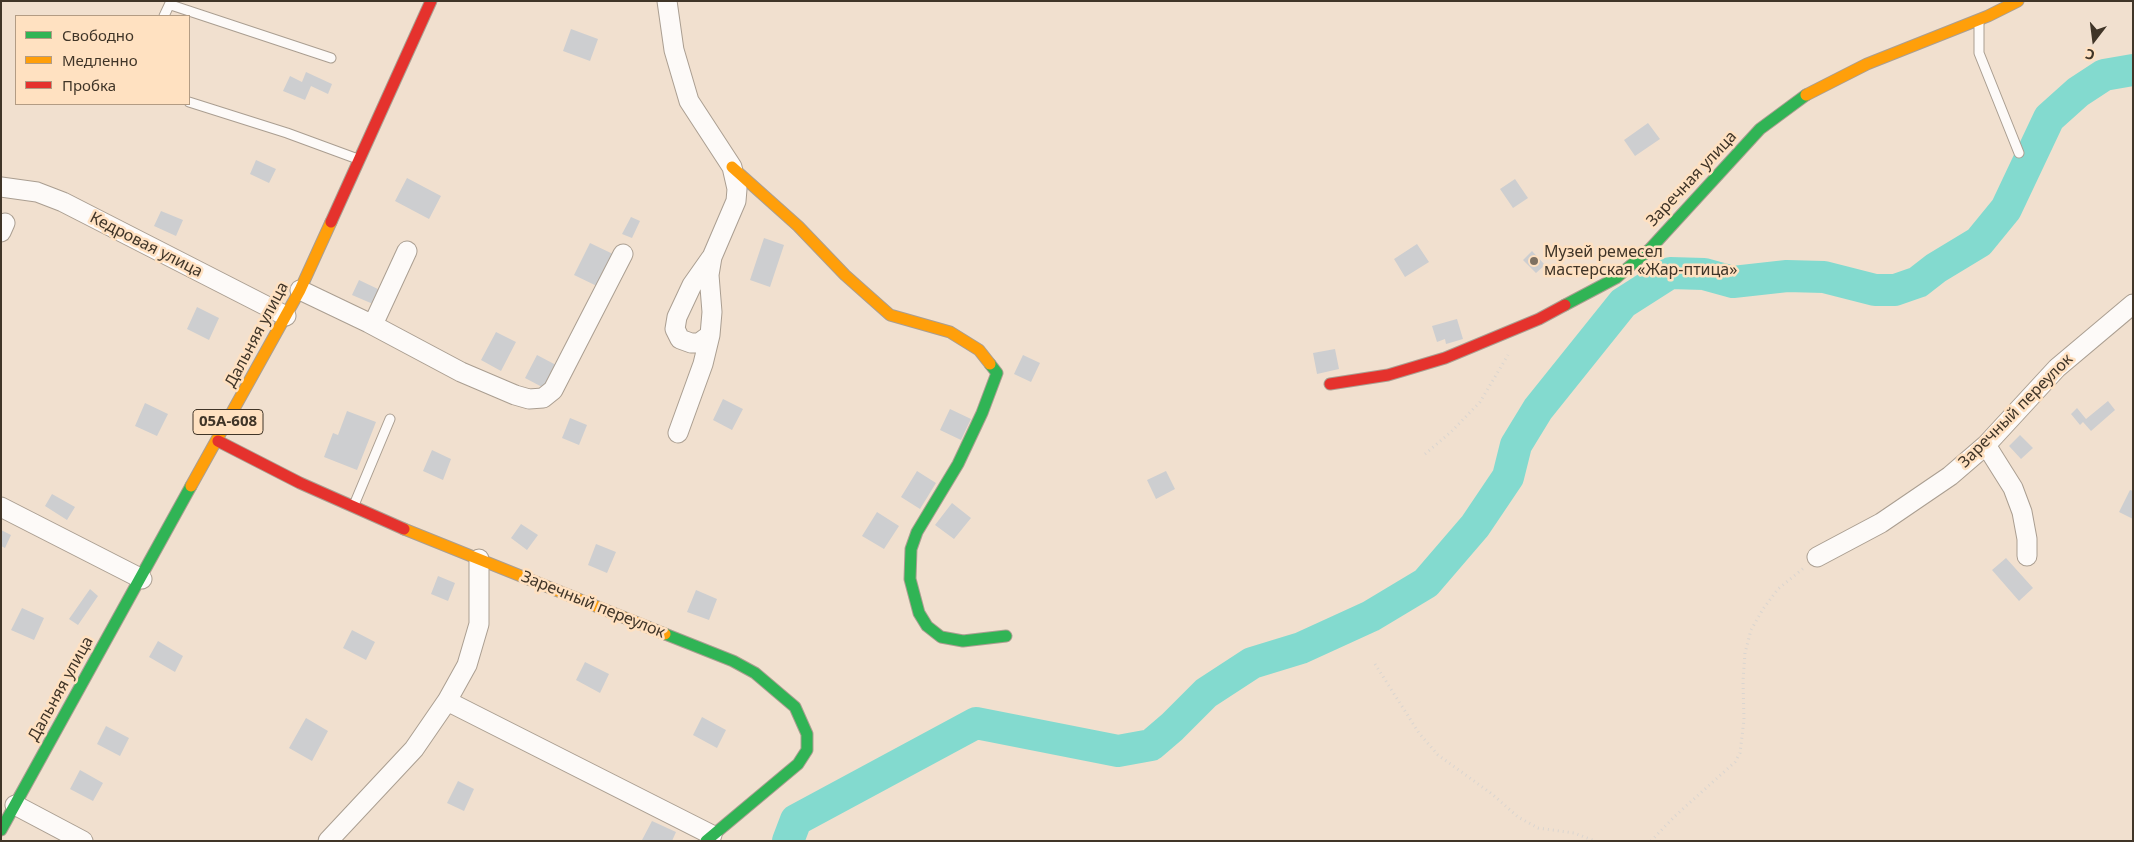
<!DOCTYPE html>
<meta charset="utf-8">
<style>
body{margin:0}
#map{position:relative;width:2134px;height:842px;overflow:hidden;background:#f1e0cf;font-family:"Noto Sans",sans-serif}
canvas{display:block}
.frame{position:absolute;inset:0;border:2px solid #403528;pointer-events:none}
.legend{position:absolute;left:15px;top:15px;width:175px;height:90px;box-sizing:border-box;background:#ffe1c1;border:1px solid #b39c84;margin:0;padding:6px 9px;list-style:none;font-size:15px;color:#403528}
.legend li{display:flex;align-items:center;gap:10px;height:25px}
.legend b{width:25px;border:1px solid #b39c84}
.north{position:absolute;left:2069px;top:15px;width:50px;height:50px;-webkit-text-stroke:4px #ffe1c1;paint-order:stroke;rotate:195deg;font-size:14px;font-weight:700;line-height:20px;text-align:center;color:#403528}
.north::after{content:'';display:block;margin:auto;width:18px;height:22px;background:#403528;clip-path:polygon(50% 0,100% 100%,50% 72%,0 100%)}
</style>
<div id="map">
<canvas width="2134" height="842"></canvas>
<div class="frame"></div>
<ul class="legend">
<li><b style="height:6px;background:#30b455"></b>Свободно</li>
<li><b style="height:6px;background:#ff9f0a"></b>Медленно</li>
<li><b style="height:6px;background:#e5322d"></b>Пробка</li>
</ul>
<div class="north">С</div>
</div>
<script>
const ctx = document.querySelector('canvas').getContext('2d');
ctx.lineJoin = 'round';
const poly = rows => new Path2D(rows.map(r => 'M' + r).join(''));
function trace(path, color, width, dash) { ctx.strokeStyle = color; ctx.lineWidth = width; ctx.lineCap = dash ? 'butt' : 'round'; ctx.setLineDash(dash || []); ctx.stroke(path); }
function fill(path, color) { ctx.fillStyle = color; ctx.fill(path, 'evenodd'); }
function write(font, color, halo, rows, align = 'center') {
  ctx.font = font + ' "Noto Sans",sans-serif'; ctx.lineWidth = 5; ctx.setLineDash([]); ctx.textBaseline = 'middle'; ctx.strokeStyle = halo; ctx.fillStyle = color; for (const [text, x, y, turn = 0] of rows) {
    ctx.save(); ctx.translate(x, y); ctx.rotate((+turn || 0) * Math.PI / 180); ctx.textAlign = isNaN(turn) ? turn : align; if (halo) ctx.strokeText(text, 0, 0); ctx.fillText(text, 0, 0); ctx.restore();
  }
}
trace(poly([
 [788,841,796,820,976,723,1118,751,1151,745,1172,727,1206,693,1252,663,1301,648,1371,616,1426,583,1475,526,1508,477,1516,445,1538,409,1623,303,1670,273,1704,274,1733,282,1787,276,1824,277,1875,290,1895,290,1918,282,1936,268,1979,242,2006,209,2049,118,2078,92,2104,75,2133,70]
]), '#83dacf', 32);
fill(poly([
 [571,29,598,39,590,61,563,51],
 [306,72,332,84,328,94,311,86,305,100,283,91,290,76,302,82],
 [1648,123,1660,139,1635,156,1624,140],
 [256,160,276,169,269,183,250,174],
 [407,178,441,196,429,219,395,201],
 [1515,179,1528,198,1513,208,1500,189],
 [161,211,183,220,176,236,154,226],
 [631,217,640,221,632,238,622,234],
 [764,238,784,245,770,287,750,280],
 [590,243,615,255,599,287,574,275],
 [1417,244,1429,262,1405,277,1394,259],
 [1532,251,1545,265,1536,273,1523,260],
 [359,280,380,290,373,304,352,295],
 [197,307,219,318,209,340,187,329],
 [1457,319,1463,339,1446,344,1445,339,1437,342,1432,326],
 [496,332,516,342,501,371,481,360],
 [1335,349,1339,369,1317,374,1313,353],
 [537,355,556,365,544,388,525,378],
 [1023,355,1040,363,1031,382,1014,374],
 [723,399,743,409,732,430,713,420],
 [2108,401,2115,410,2091,431,2083,422,2080,425,2071,414,2077,408,2086,419],
 [145,403,168,414,157,436,135,426],
 [950,409,971,419,961,440,940,430],
 [347,411,376,422,357,470,324,457,333,433,338,435],
 [570,418,587,425,579,445,562,438],
 [2020,435,2033,448,2021,459,2009,446],
 [432,450,451,459,443,480,423,471],
 [917,471,936,483,920,509,901,497],
 [1166,471,1175,489,1156,499,1147,480],
 [2130,490,2133,491,2133,519,2119,512],
 [52,494,75,507,67,520,45,506],
 [952,503,971,518,954,539,935,525],
 [877,512,899,526,884,549,862,536],
 [521,524,538,535,527,550,511,538],
 [1,530,11,535,5,548,1,546],
 [596,544,616,552,607,573,588,565],
 [2006,558,2033,588,2019,601,1992,570],
 [438,576,455,583,448,601,431,594],
 [90,589,98,596,78,625,69,619],
 [696,590,717,599,709,620,687,612],
 [22,608,44,618,34,640,11,630],
 [352,630,375,642,366,660,343,648],
 [158,641,183,656,175,672,149,657],
 [585,662,609,674,600,693,576,680],
 [702,717,726,730,717,748,693,735],
 [306,718,328,731,312,761,289,748],
 [106,726,129,738,120,756,97,744],
 [80,770,103,783,93,801,70,789],
 [458,781,474,789,464,811,447,803],
 [652,821,676,832,672,841,642,840]
]), '#cdced0');
const lane = poly([
 [171,5,331,58],
 [164,16,171,1],
 [1979,22,1979,53,2019,153],
 [189,102,287,133,355,158],
 [354,505,390,419]
]);
const street = poly([
 [667,1,674,50,689,101,732,167,737,189,736,201,712,257,709,275,712,312,710,335,703,364,678,433],
 [1,187,37,192,63,202,286,316],
 [1,232,5,223],
 [300,290,369,323,376,318,407,251],
 [369,323,461,372,515,395,529,399,543,398,553,390,623,254],
 [710,335,699,343,691,343,680,339,675,329,677,317,692,285,711,258],
 [1986,445,2013,488,2022,512,2027,539,2027,556],
 [1,507,142,579],
 [1817,557,1881,523,1950,476,1986,445,2057,368,2133,304],
 [447,701,712,835],
 [15,805,83,841],
 [328,841,414,749,447,701,467,665,479,624,479,559]
]);
const fast = poly([
 [1565,305,1616,278,1650,249,1760,129,1806,95],
 [990,364,997,373,982,413,958,464,917,532,911,549,910,579,919,613,927,626,941,637,963,641,1006,636],
 [665,634,733,661,755,673,795,707,807,734,807,750,798,764,706,841],
 [1,830,191,486]
]);
const slow = poly([
 [1806,95,1867,64,1988,16,2018,1],
 [732,167,798,226,845,275,890,315,950,332,979,350,990,364],
 [191,486,300,290,331,222],
 [404,529,665,634]
]);
const jam = poly([
 [331,222,431,1],
 [1330,384,1388,375,1445,358,1539,319,1565,305],
 [218,441,300,483,404,529]
]);
trace(lane, '#aa9e91', 11);
trace(street, '#aa9e91', 21);
trace(fast, '#aa9e91', 13);
trace(slow, '#aa9e91', 13);
trace(jam, '#aa9e91', 13);
trace(poly([
 [1425,454,1451,432,1480,402,1508,355],
 [1375,664,1419,733,1438,755,1492,794,1518,817,1538,828,1574,833,1595,841],
 [1651,841,1675,816,1735,762,1740,753,1744,720,1743,681,1745,653,1751,630,1763,609,1778,589,1805,567]
]), '#dad5d0', 3, [1, 4]);
trace(lane, '#fdfaf8', 9);
trace(street, '#fdfaf8', 19);
trace(fast, '#30b455', 11);
trace(slow, '#ff9f0a', 11);
trace(jam, '#e5322d', 11);
for (const [x, y, r, color] of [
 [1534,261,5,"#7e7162"]
]) { const dot = new Path2D(); dot.arc(x, y, r, 0, 2 * Math.PI); ctx.fillStyle = color; ctx.fill(dot); trace(dot, '#ffe1c1', 2); }
for (const [x, y, w] of [
 [228,422,70]
]) { const box = new Path2D(); box.roundRect(x - w / 2, y - 12.5, w, 25, 4); ctx.fillStyle = '#ffe1c1'; ctx.fill(box); trace(box, '#403528', 1); }
write('bold 15px', '#403528', null, [
 ["05А-608",228,422]
]);
write('16px', '#403528', '#ffe1c1', [
 ["Заречная улица",1692,179,-47],
 ["Кедровая улица",146,245,27],
 ["Дальняя улица",257,335,-62],
 ["Заречный переулок",2016,411,-45],
 ["Заречный переулок",593,605,22],
 ["Дальняя улица",61,689,-61]
]);
write('16px', '#403528', '#ffe1c1', [
 ["Музей ремесел",1544,252],
 ["мастерская «Жар-птица»",1544,270]
], 'left');
</script>
